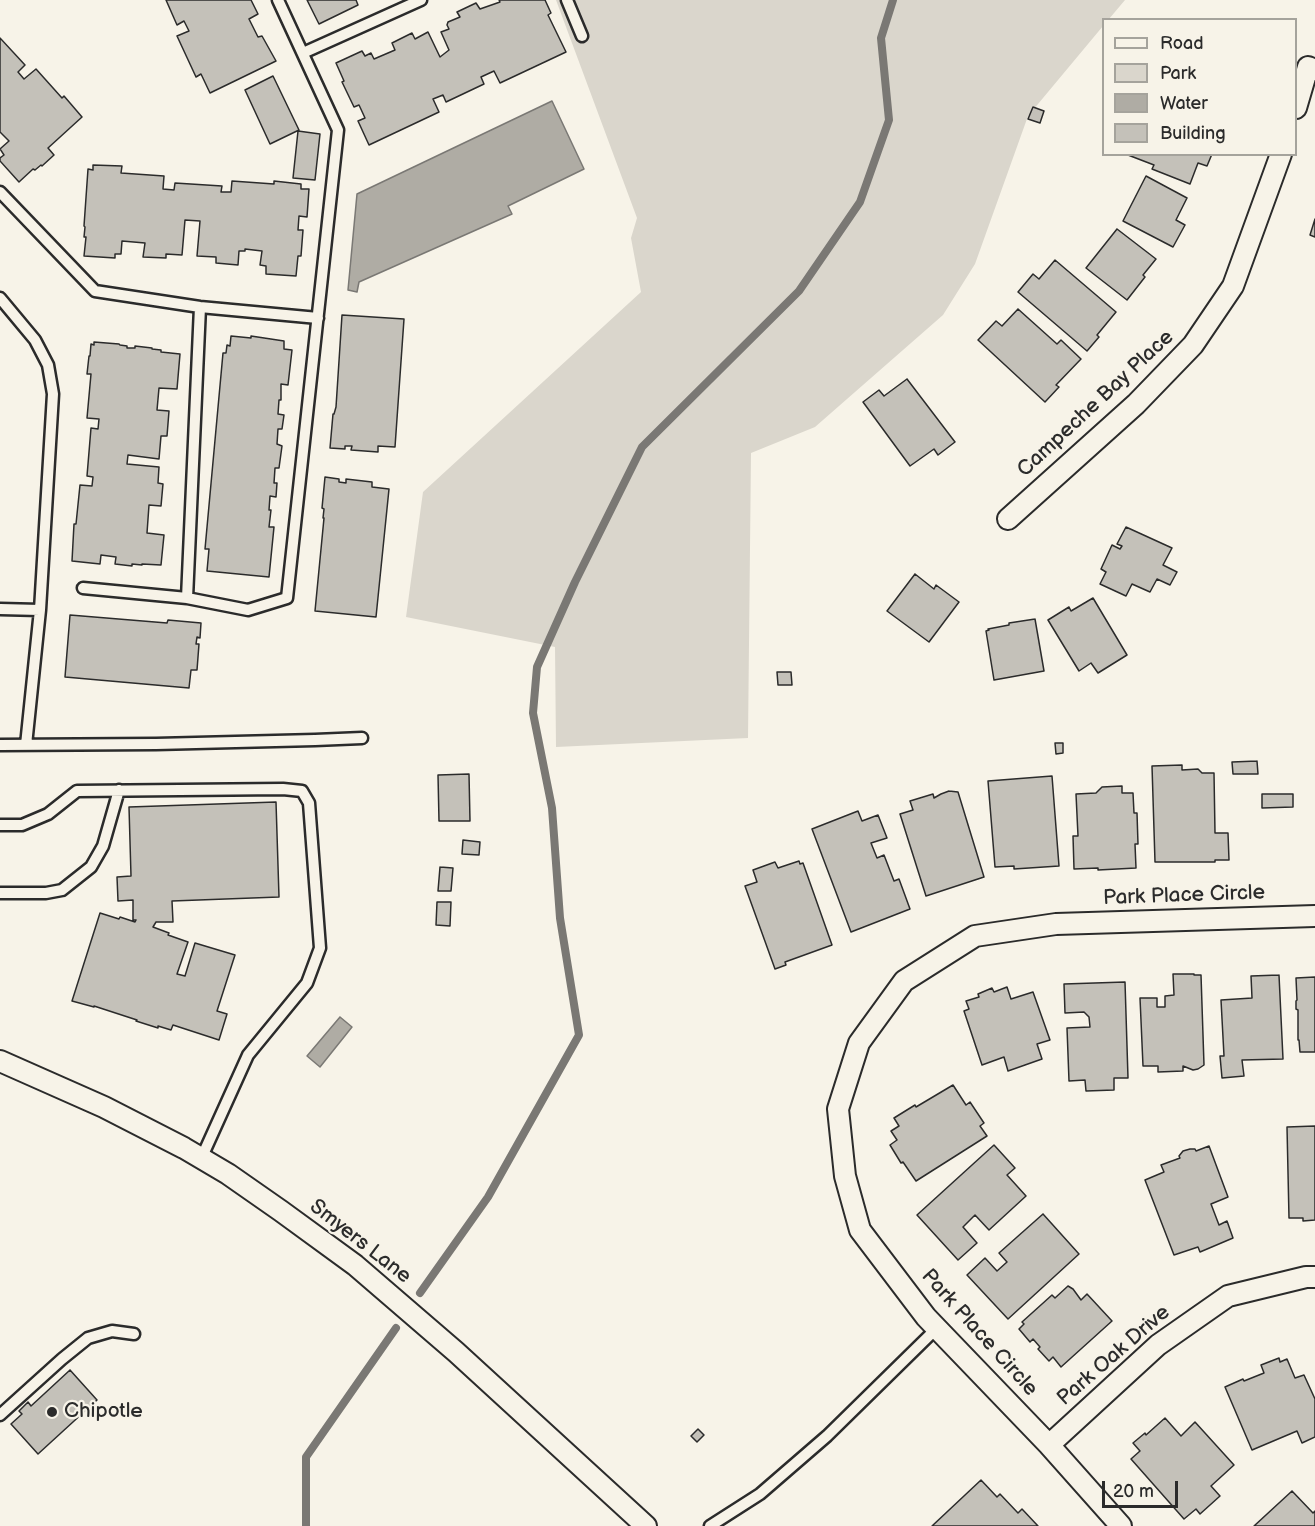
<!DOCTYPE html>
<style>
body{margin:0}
#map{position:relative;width:1315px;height:1526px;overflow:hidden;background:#f7f3e8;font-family:"Balsamiq Sans",sans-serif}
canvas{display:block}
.legend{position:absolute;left:1102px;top:18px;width:195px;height:138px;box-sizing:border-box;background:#f7f3e8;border:2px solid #a5a39c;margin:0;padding:8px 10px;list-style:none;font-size:18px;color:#2b2b2b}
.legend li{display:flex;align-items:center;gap:12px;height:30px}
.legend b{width:30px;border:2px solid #a5a39c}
.scale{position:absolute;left:1102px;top:1481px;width:76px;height:27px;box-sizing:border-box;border:3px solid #2b2b2b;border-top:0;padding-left:8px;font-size:18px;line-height:21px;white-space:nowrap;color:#2b2b2b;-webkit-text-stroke:4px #f7f3e8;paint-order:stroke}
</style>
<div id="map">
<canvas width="1315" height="1526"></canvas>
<ul class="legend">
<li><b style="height:8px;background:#f7f3e8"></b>Road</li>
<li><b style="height:16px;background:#dad6cc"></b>Park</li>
<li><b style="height:16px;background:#afaca4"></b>Water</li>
<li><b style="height:16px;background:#c4c1b9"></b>Building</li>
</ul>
<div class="scale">20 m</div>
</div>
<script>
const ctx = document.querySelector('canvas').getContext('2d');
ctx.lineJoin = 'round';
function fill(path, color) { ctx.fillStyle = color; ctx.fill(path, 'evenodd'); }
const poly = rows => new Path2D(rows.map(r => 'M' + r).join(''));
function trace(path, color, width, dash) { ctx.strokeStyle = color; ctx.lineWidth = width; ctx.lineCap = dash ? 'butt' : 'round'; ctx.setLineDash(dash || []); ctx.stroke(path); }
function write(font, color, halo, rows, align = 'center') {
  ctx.font = font + ' "Balsamiq Sans",sans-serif'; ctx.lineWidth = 4.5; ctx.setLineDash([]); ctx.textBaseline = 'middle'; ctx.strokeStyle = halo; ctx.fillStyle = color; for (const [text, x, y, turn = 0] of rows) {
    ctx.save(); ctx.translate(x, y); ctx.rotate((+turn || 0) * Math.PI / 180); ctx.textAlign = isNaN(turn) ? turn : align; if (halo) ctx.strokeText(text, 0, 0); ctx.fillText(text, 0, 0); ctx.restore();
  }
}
fill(poly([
 [556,0,1125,0,1109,19,1104,20,1103,26,1028,116,975,264,943,315,815,427,751,453,748,738,556,747,555,647,406,617,423,492,641,292,631,238,637,218]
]), '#dad6cc');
const water = poly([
 [552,101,584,169,508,206,512,214,359,282,357,292,348,290,357,194,552,101],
 [340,1017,352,1027,320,1067,307,1056,340,1017]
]);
fill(water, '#afaca4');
trace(water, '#7a7874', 1.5);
trace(poly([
 [420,1293,488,1197,579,1035,560,918,552,808,533,713,537,667,575,582,642,447,799,291,860,202,889,120,881,38,893,0],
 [306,1526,306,1457,396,1328]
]), '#7a7874', 8);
const building = poly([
 [166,0,251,0,258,14,249,19,258,37,262,36,276,61,210,93,201,74,196,77,177,36,189,31,184,21,177,25,166,0],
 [307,0,356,0,358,5,319,24,307,0],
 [499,0,545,0,551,13,548,15,566,52,500,83,494,71,481,77,484,84,446,102,443,95,433,99,439,112,369,145,358,121,365,118,359,105,354,107,342,82,344,81,336,63,362,51,365,56,371,53,374,59,395,50,392,43,412,33,415,39,428,32,440,57,449,50,441,32,449,29,447,25,448,22,460,17,457,12,476,3,480,9,500,2,499,0],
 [0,38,25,65,18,72,24,79,36,69,62,98,64,96,82,117,48,148,54,155,42,166,41,165,35,170,33,169,19,182,0,161,0,158,4,155,0,149,9,141,0,132,0,38],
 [273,76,299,130,270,144,245,90,273,76],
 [1033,107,1044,111,1040,123,1028,119,1033,107],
 [298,131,320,134,315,180,293,178,298,131],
 [1212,154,1207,166,1198,163,1190,184,1152,169,1154,165,1128,155,1212,154],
 [93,165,122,166,121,173,164,176,163,189,174,190,175,183,222,186,221,192,231,192,232,181,274,184,274,181,301,184,301,189,309,189,307,217,299,216,298,230,303,230,301,256,298,256,296,276,266,274,266,266,260,265,262,251,245,249,245,251,239,251,238,265,216,263,216,257,197,256,200,221,185,220,182,255,166,254,166,258,143,257,145,243,122,241,121,254,115,254,115,258,84,256,86,237,84,237,85,227,84,226,88,169,93,170,93,165],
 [1146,176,1187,198,1176,220,1185,225,1173,247,1123,221,1146,176],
 [1315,219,1315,237,1310,235,1315,219],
 [1117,229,1156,259,1143,275,1145,277,1127,300,1086,268,1117,229],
 [1055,260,1116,312,1097,335,1099,337,1087,351,1018,292,1033,274,1039,279,1055,260],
 [1018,309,1057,344,1061,340,1081,359,1056,385,1059,387,1045,402,978,340,996,321,1002,326,1018,309],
 [342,315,404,319,395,447,378,446,378,452,351,450,352,446,345,446,345,449,330,448,333,414,334,414,336,407,342,315],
 [231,336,251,338,251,336,284,341,284,349,292,350,288,385,281,384,281,400,279,400,278,414,284,415,282,429,278,429,277,444,282,446,279,468,275,468,274,483,277,483,276,497,270,496,269,510,271,510,269,527,274,527,269,577,207,571,209,549,205,549,223,353,226,353,227,345,230,346,231,336],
 [94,342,119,344,120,345,127,346,127,348,135,348,135,346,152,348,152,349,161,350,161,352,180,354,177,389,159,388,157,410,169,411,167,436,161,436,159,459,128,455,127,464,159,467,158,483,163,484,161,506,149,505,147,533,164,535,161,565,142,564,142,565,132,564,132,566,115,564,116,557,101,555,100,564,72,561,74,524,76,524,80,485,92,486,93,477,87,476,91,428,98,429,99,419,87,418,91,374,87,374,89,356,90,356,91,344,94,345,94,342],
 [907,379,955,442,938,455,934,449,910,466,863,402,879,390,884,396,907,379],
 [325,477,339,479,339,482,346,483,346,479,372,482,372,487,389,489,376,617,315,611,324,518,323,518,324,509,322,508,325,477],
 [1126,527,1172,548,1163,565,1177,572,1170,585,1157,579,1150,592,1132,584,1126,596,1100,584,1106,572,1101,569,1112,545,1120,549,1122,546,1117,544,1126,527],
 [915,574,934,589,936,585,959,602,929,642,887,611,915,574],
 [1093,598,1127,655,1098,673,1091,663,1079,671,1048,620,1069,607,1071,611,1093,598],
 [70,615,167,623,168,620,201,623,200,638,197,637,196,644,199,644,197,670,191,670,189,688,65,677,70,615],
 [1035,619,1044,671,994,680,986,631,989,630,988,629,1009,625,1009,623,1035,619],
 [777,672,791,672,792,685,778,685,777,672],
 [1055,743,1063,743,1063,753,1056,754,1055,743],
 [1257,761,1258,774,1233,774,1232,762,1257,761],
 [1182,765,1182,770,1198,769,1202,773,1214,773,1215,833,1228,833,1229,860,1215,860,1215,862,1155,862,1152,766,1182,765],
 [469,774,470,821,439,821,438,775,469,774],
 [1052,776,1059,866,1014,869,1014,866,995,867,988,781,1052,776],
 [1122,786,1122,793,1133,793,1134,813,1137,813,1138,844,1135,844,1136,868,1098,870,1098,868,1074,869,1073,836,1078,836,1076,794,1096,793,1102,787,1122,786],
 [949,791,958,792,984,877,926,896,900,814,913,810,910,801,933,794,934,798,941,794,949,791],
 [1262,794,1293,794,1293,807,1262,808,1262,794],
 [276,802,279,897,172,901,173,922,156,922,153,927,169,933,168,935,188,942,177,974,185,976,195,943,235,955,217,1011,227,1014,219,1040,173,1025,171,1030,158,1026,158,1028,136,1021,137,1020,94,1006,94,1007,72,1001,100,913,119,919,120,917,135,922,136,920,133,920,133,900,118,901,117,877,131,876,129,807,276,802],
 [858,811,862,821,878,815,887,838,871,843,877,858,884,855,894,881,899,879,910,909,851,932,812,829,858,811],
 [463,840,480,842,479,855,462,854,463,840],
 [799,861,800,864,803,863,832,945,785,962,786,965,775,969,745,886,757,882,753,870,775,862,778,868,799,861],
 [440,867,453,868,451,891,438,891,440,867],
 [437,902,451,902,450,926,436,925,437,902],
 [1173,974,1194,974,1194,975,1201,975,1204,1065,1198,1069,1193,1070,1183,1066,1183,1071,1158,1072,1158,1066,1143,1066,1140,998,1157,998,1157,1007,1165,1007,1165,996,1174,995,1173,974],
 [1279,975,1283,1059,1242,1060,1244,1076,1222,1078,1220,1056,1224,1056,1221,1000,1252,998,1251,976,1279,975],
 [1315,977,1315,1052,1300,1052,1299,1040,1298,1040,1298,1010,1296,1009,1296,1001,1297,1000,1296,978,1315,977],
 [1125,982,1128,1078,1114,1078,1114,1090,1086,1091,1085,1080,1069,1081,1067,1028,1090,1027,1089,1017,1084,1012,1065,1013,1064,984,1125,982],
 [1007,987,1011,999,1033,992,1050,1040,1037,1044,1042,1059,1008,1071,1004,1057,982,1065,964,1011,969,1009,966,1001,979,997,978,994,992,988,994,992,1007,987],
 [953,1085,966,1105,970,1102,984,1123,980,1126,987,1136,916,1181,903,1162,901,1163,890,1145,897,1140,891,1131,899,1126,894,1118,915,1105,916,1107,953,1085],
 [1315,1126,1315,1220,1303,1221,1303,1218,1289,1218,1287,1127,1315,1126],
 [994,1145,1015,1168,1007,1175,1026,1196,989,1230,975,1215,963,1227,977,1243,958,1260,917,1215,994,1145],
 [1209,1146,1228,1197,1211,1204,1219,1225,1227,1221,1233,1238,1200,1252,1198,1247,1174,1255,1145,1180,1164,1172,1161,1165,1180,1158,1179,1156,1183,1151,1190,1149,1195,1149,1196,1151,1209,1146],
 [1043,1214,1079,1254,1008,1319,967,1275,985,1258,997,1271,1007,1262,999,1253,1043,1214],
 [1068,1286,1073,1289,1081,1300,1087,1294,1112,1321,1061,1367,1053,1357,1049,1361,1038,1349,1040,1347,1033,1339,1030,1342,1019,1329,1024,1324,1022,1322,1052,1295,1055,1298,1068,1286],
 [1279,1358,1280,1362,1287,1359,1295,1378,1304,1375,1315,1399,1315,1437,1302,1443,1297,1431,1252,1450,1225,1387,1243,1379,1244,1381,1264,1373,1261,1365,1279,1358],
 [70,1370,97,1400,38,1454,11,1424,22,1414,19,1411,28,1402,31,1406,70,1370],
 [1165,1418,1181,1436,1195,1422,1234,1465,1211,1486,1220,1496,1200,1514,1196,1509,1184,1519,1131,1459,1140,1451,1133,1443,1145,1433,1146,1435,1165,1418],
 [698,1429,704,1435,697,1442,691,1436,698,1429],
 [981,1480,997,1497,1000,1494,1018,1513,1022,1509,1038,1526,932,1526,981,1480],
 [1292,1491,1313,1513,1315,1511,1315,1526,1254,1526,1292,1491]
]);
fill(building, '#c4c1b9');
trace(building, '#2b2b2b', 1.5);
const lane = poly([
 [567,0,582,36],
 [303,53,421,0],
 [0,192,95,291,200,307,318,318],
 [0,298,35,340,48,365,53,394,40,610,26,745],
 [83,588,187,598,248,610,287,598,338,130,278,0],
 [187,598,200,307],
 [0,609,40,610],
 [0,745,156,744,315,740,362,738],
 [0,825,22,825,48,814,77,791,283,789,302,791,309,803,320,948,307,983,248,1055,201,1159],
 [0,893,46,893,62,890,91,867,103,846,119,790],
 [0,1415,62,1359,88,1338,112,1331,134,1334],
 [710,1526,760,1494,827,1436,937,1328]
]);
const street = poly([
 [1296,108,1308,67,1315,70],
 [1008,519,1136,404,1193,345,1233,286,1281,154],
 [0,1061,104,1107,184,1148,228,1174,281,1211,355,1265,456,1352,646,1526],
 [1049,1445,1158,1345,1228,1296,1306,1277,1315,1277],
 [1121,1526,1049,1445,926,1317,860,1230,845,1176,838,1109,859,1043,904,981,975,936,1056,924,1315,916]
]);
trace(lane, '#2b2b2b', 15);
trace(street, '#2b2b2b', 24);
trace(lane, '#f7f3e8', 10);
trace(street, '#f7f3e8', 20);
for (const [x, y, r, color] of [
 [52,1412,6,"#2b2b2b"]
]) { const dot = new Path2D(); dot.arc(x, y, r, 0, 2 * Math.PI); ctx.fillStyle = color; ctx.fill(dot); trace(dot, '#f7f3e8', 2); }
write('21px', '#2b2b2b', '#f7f3e8', [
 ["Campeche Bay Place",1096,404,-43],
 ["Park Place Circle",1184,896,-2],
 ["Smyers Lane",360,1242,38],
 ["Park Place Circle",979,1333,48],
 ["Park Oak Drive",1114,1356,-41]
]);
write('21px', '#2b2b2b', '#f7f3e8', [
 ["Chipotle",64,1412]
], 'left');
</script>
